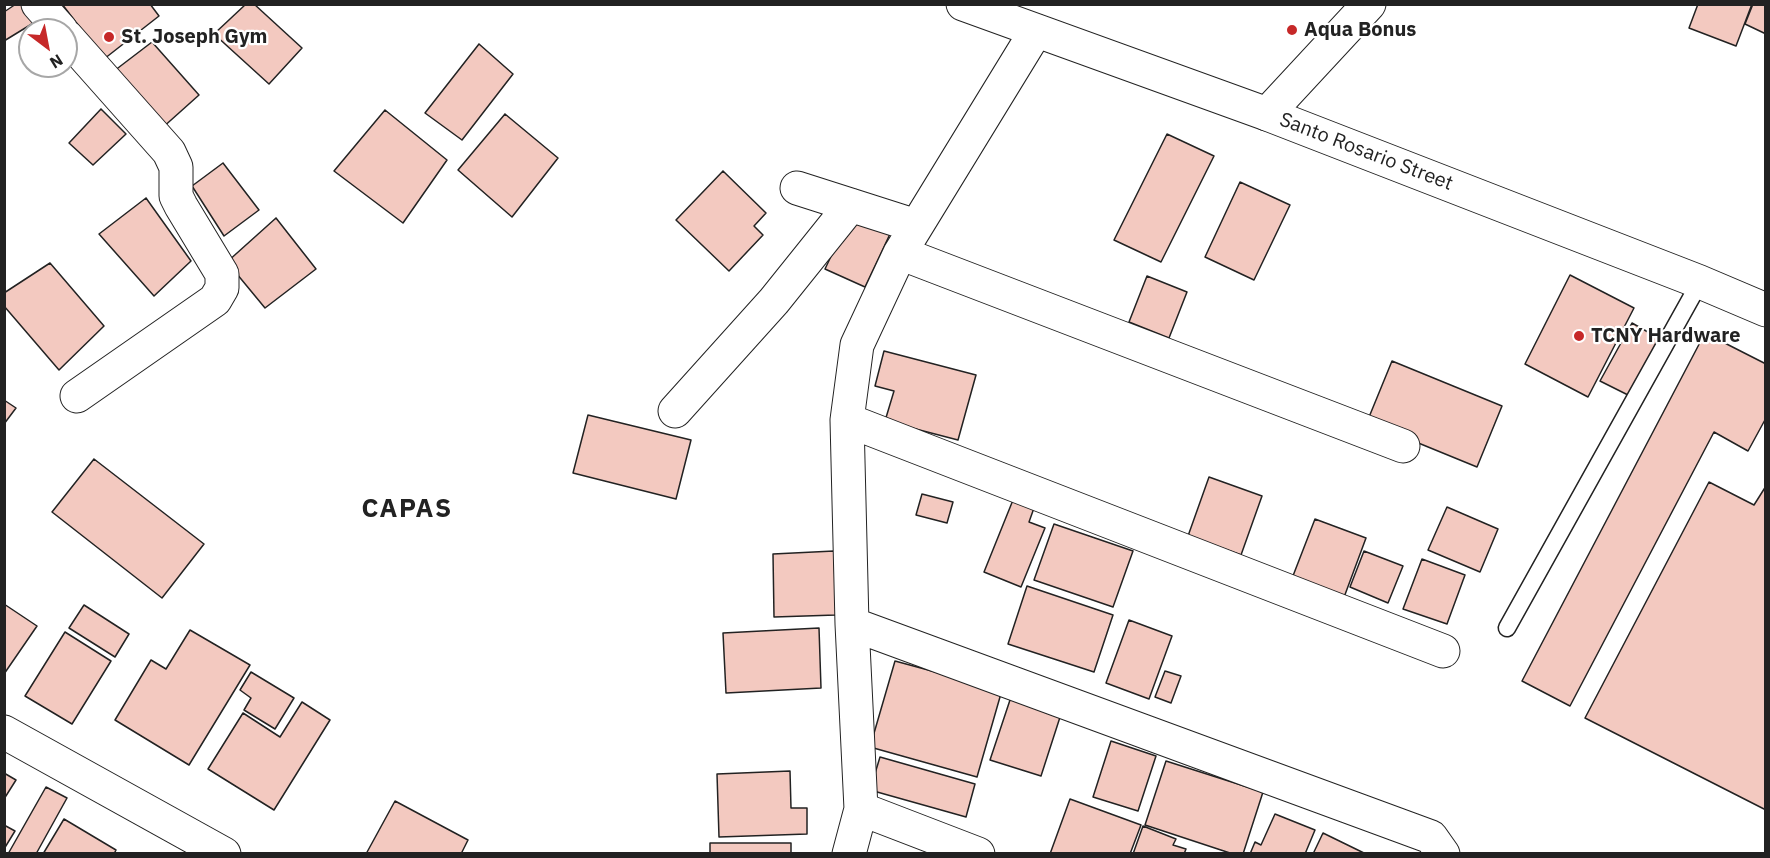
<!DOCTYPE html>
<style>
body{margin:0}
#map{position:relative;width:1770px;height:858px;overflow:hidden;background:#fff;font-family:"IBM Plex Sans",sans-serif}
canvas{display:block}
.frame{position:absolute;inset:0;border:6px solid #222;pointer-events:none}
.north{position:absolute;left:18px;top:18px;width:60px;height:60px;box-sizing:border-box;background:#fff;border:2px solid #a7a7a7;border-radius:50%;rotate:148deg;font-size:16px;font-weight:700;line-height:24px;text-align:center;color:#222}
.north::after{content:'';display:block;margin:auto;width:21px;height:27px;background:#c62828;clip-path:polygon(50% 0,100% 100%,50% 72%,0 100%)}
</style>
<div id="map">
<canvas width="1770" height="858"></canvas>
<div class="frame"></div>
<div class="north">N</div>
</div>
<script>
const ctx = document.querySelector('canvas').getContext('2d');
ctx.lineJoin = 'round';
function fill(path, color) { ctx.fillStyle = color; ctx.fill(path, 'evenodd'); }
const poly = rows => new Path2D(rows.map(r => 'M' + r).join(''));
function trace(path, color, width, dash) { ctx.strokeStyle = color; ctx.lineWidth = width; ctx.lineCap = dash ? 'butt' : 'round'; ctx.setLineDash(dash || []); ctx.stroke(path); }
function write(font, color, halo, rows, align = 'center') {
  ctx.font = font + ' "IBM Plex Sans",sans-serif'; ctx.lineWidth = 4.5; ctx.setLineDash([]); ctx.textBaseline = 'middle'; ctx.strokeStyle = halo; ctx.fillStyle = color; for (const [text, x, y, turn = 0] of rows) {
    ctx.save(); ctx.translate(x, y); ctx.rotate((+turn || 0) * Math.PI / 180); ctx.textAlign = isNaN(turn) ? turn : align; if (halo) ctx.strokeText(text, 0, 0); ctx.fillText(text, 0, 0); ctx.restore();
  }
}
const building = poly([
 [16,4,26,4,35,22,4,41,4,12,16,4],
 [62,4,150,4,159,16,104,59,62,4],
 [246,4,254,4,302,48,269,84,214,34,246,4],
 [1698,4,1752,4,1736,46,1689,28,1698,4],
 [1753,4,1766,4,1766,34,1745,24,1753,4],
 [152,42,199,95,161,129,114,71,152,42],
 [479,44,513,74,462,140,425,113,479,44],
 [101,109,126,134,93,165,69,143,101,109],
 [385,110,447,160,403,223,334,171,385,110],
 [505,114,558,158,512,217,458,170,505,114],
 [1167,134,1214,156,1161,262,1114,240,1167,134],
 [223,163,259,210,224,236,192,186,223,163],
 [723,171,766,213,754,226,763,235,729,271,676,220,723,171],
 [1240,182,1290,205,1254,280,1205,257,1240,182],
 [146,198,191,261,154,296,99,234,146,198],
 [850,216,890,234,865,287,825,269,850,216],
 [276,218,316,269,265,308,227,262,276,218],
 [50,263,104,326,59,370,4,306,4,293,50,263],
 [1570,275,1634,308,1588,397,1525,364,1570,275],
 [1147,276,1187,292,1169,338,1129,322,1147,276],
 [1632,323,1662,340,1630,396,1600,381,1632,323],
 [1705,333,1766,364,1766,418,1748,451,1714,432,1570,706,1522,681,1705,333],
 [884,351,976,375,958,440,885,421,894,391,875,386,884,351],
 [1392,361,1502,406,1477,467,1367,422,1392,361],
 [4,400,16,408,4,424,4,400],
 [588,415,691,440,676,499,573,473,588,415],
 [94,459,204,544,162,598,52,512,94,459],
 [1209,477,1262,496,1241,555,1188,536,1209,477],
 [1709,482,1754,505,1766,486,1766,810,1585,718,1709,482],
 [922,494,953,502,947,523,916,515,922,494],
 [1013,500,1034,508,1029,522,1045,528,1021,587,984,572,1013,500],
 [1447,507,1498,529,1480,572,1428,550,1447,507],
 [1315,519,1366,538,1343,600,1291,581,1315,519],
 [1054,524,1133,551,1113,607,1034,580,1054,524],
 [834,551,836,615,774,617,773,554,834,551],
 [1364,551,1403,566,1388,603,1350,587,1364,551],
 [1422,559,1465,575,1447,624,1403,609,1422,559],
 [1027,586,1113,615,1094,672,1008,644,1027,586],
 [4,604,37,626,4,674,4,604],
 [84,605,129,634,115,657,69,628,84,605],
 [1129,620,1172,636,1149,699,1106,683,1129,620],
 [819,628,821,688,726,693,723,633,819,628],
 [190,630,250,665,189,765,115,720,151,660,166,669,190,630],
 [65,632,111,661,72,724,25,696,65,632],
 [895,661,1002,690,977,777,870,747,895,661],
 [1165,671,1181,676,1171,703,1155,697,1165,671],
 [251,672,294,698,275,729,244,710,251,698,240,690,251,672],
 [1012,694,1062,711,1041,776,990,760,1012,694],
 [302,702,330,720,274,810,208,769,243,713,280,737,302,702],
 [1111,741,1156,756,1138,811,1093,797,1111,741],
 [880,757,975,784,966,817,870,790,880,757],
 [1166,761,1263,792,1243,854,1233,854,1145,825,1166,761],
 [790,771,791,808,807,808,807,834,719,837,717,774,790,771],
 [4,773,16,780,4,799,4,773],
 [46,787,67,798,36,854,8,854,46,787],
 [1070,799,1141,825,1130,854,1050,854,1070,799],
 [395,801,468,840,461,854,366,854,395,801],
 [1275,814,1315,830,1305,854,1250,854,1255,842,1261,845,1275,814],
 [64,819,116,850,114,854,43,854,64,819],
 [4,825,15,831,4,849,4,825],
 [1143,826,1176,839,1173,845,1186,849,1184,854,1133,854,1143,826],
 [1323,833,1366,854,1313,854,1323,833],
 [710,843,791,843,791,854,710,854,710,843]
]);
fill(building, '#f3c9c0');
trace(building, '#222', 1.5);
const service = poly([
 [1507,628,1700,282]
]);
const minor = poly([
 [38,4,61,30],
 [66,36,169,152,176,167,176,196,181,206,222,274,222,288,215,300,77,396],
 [797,188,916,226],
 [900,253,1403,446],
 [675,411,774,301,851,205],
 [847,420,1443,651],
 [852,624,1431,837,1443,854],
 [4,732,224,854],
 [861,809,978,854],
 [849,854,861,809,852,624,847,420,857,345,900,253,1036,31]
]);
const tertiary = poly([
 [1267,114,1369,4]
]);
const primary = poly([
 [963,4,1267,114,1700,282,1766,310]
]);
trace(service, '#222', 19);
trace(minor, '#222', 35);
trace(tertiary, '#222', 35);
trace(primary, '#222', 35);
trace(service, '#fff', 16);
trace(minor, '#fff', 33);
trace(tertiary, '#fff', 33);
trace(primary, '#fff', 33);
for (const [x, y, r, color] of [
 [1292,30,6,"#c62828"],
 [109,37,6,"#c62828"],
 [1579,336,6,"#c62828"]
]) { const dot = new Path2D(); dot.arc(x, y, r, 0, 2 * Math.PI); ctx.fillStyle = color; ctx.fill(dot); trace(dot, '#fff', 2); }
write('bold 20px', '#222', '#fff', [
 ["Aqua Bonus",1304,30],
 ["St. Joseph Gym",121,37],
 ["TCNY Hardware",1591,336]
], 'left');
write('20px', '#222', '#fff', [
 ["Santo Rosario Street",1366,152,21]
]);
ctx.letterSpacing = '1.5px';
write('bold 26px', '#222', '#fff', [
 ["CAPAS",407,509]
]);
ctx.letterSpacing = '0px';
</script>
